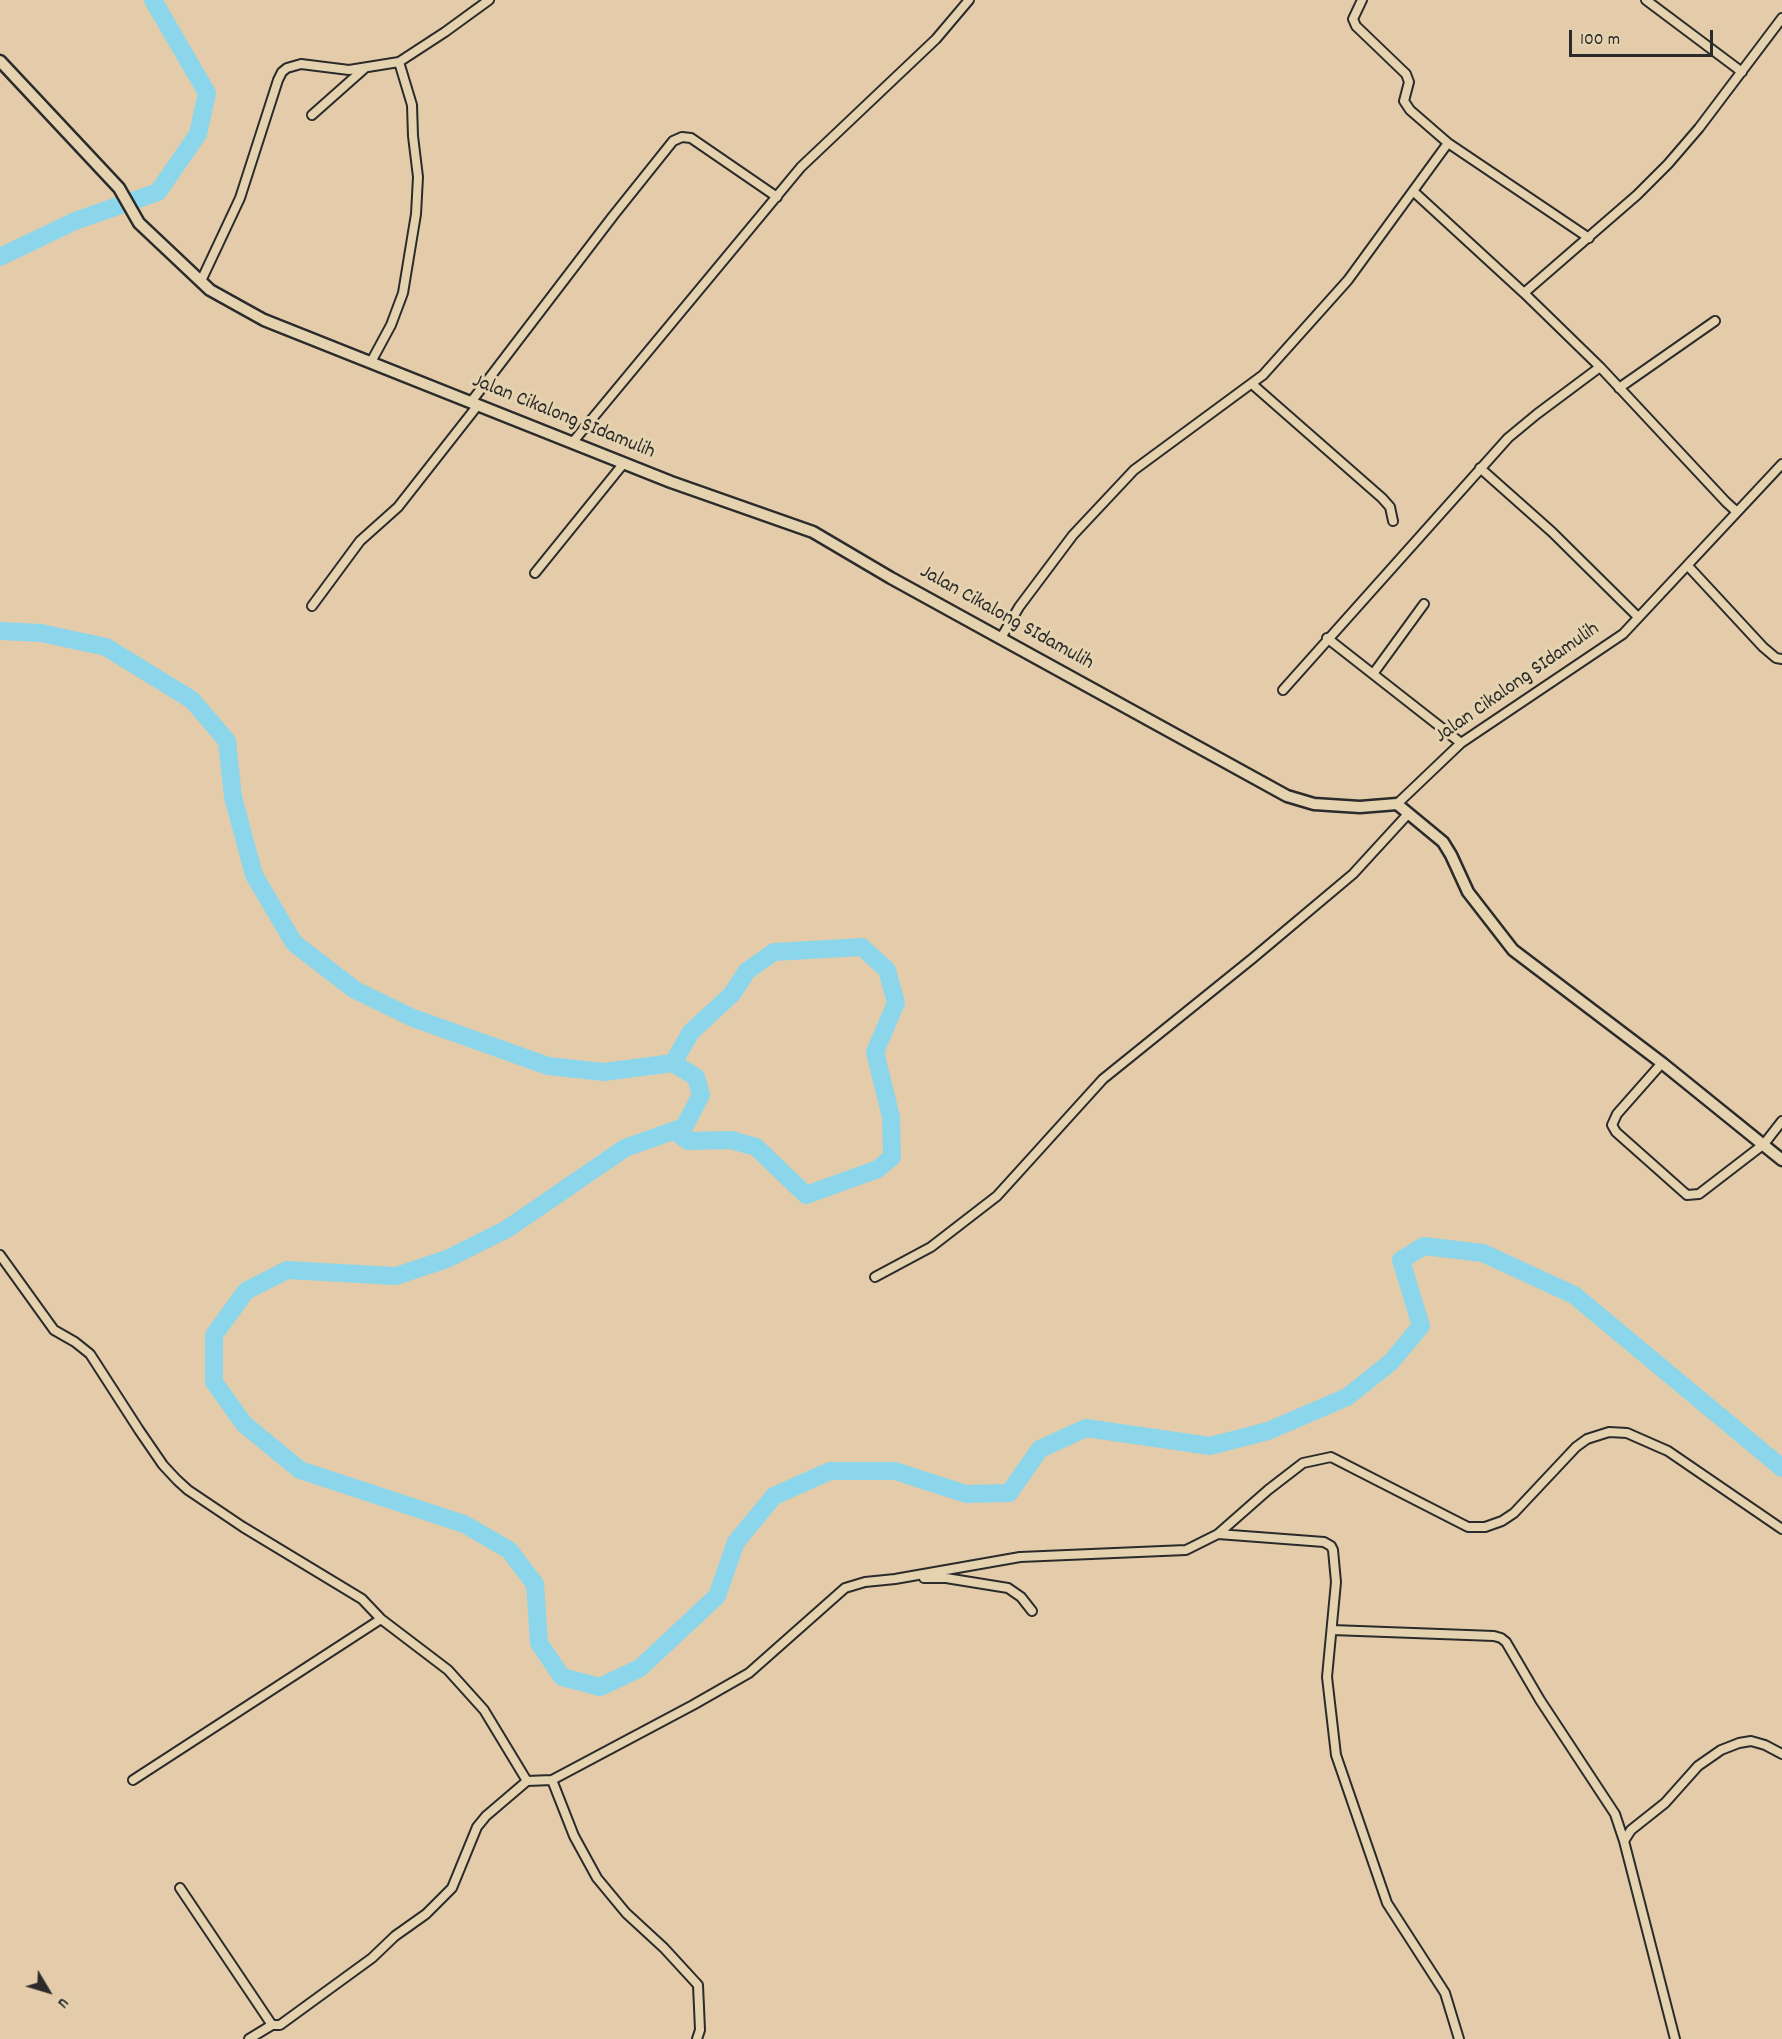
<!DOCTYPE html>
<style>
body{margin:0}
#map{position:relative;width:1782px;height:2039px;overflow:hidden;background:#e4ccaa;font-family:Dekko,sans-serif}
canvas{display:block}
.north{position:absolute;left:18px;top:1961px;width:60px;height:60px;-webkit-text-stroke:4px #e5d3b0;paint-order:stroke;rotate:128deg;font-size:16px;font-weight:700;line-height:24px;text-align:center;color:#2b2b2b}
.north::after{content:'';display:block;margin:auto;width:21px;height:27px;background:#2b2b2b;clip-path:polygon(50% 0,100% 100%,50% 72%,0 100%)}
.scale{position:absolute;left:1569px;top:30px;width:144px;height:27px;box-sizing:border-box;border:3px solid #2b2b2b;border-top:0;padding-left:8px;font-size:18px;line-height:21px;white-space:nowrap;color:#2b2b2b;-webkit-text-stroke:4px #e5d3b0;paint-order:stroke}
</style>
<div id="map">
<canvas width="1782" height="2039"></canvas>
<div class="north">U</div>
<div class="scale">100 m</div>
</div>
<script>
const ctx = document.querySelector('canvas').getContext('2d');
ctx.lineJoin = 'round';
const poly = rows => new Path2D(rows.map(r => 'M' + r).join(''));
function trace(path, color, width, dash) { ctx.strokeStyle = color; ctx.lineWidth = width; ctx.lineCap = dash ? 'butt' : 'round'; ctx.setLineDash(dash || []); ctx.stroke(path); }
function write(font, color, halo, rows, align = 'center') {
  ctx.font = font + ' Dekko,sans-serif'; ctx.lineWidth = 6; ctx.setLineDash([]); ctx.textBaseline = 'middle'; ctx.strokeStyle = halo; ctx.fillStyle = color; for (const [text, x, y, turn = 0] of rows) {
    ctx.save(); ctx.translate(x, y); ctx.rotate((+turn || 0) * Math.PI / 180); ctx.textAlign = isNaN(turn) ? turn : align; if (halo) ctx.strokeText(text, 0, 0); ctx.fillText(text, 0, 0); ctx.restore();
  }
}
trace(poly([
 [0,257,75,221,158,192,198,134,207,93,153,0],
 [0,631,41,633,106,647,192,700,227,741,233,797,254,875,294,943,355,990,413,1018,548,1066,604,1072,673,1063,696,1077,701,1095,684,1127,625,1148,507,1229,447,1259,396,1276,287,1270,246,1291,214,1335,214,1382,244,1424,300,1470,464,1524,509,1550,535,1584,539,1643,562,1677,600,1687,640,1668,717,1596,736,1542,774,1496,830,1471,895,1471,966,1494,1009,1493,1040,1449,1086,1428,1210,1446,1268,1431,1347,1397,1391,1362,1421,1326,1401,1260,1424,1246,1483,1253,1574,1295,1782,1468],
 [673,1063,691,1032,732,994,747,971,774,952,862,947,887,970,896,1003,875,1052,891,1117,892,1157,878,1169,806,1195,756,1147,731,1140,688,1141,674,1131]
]), '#8cd6ec', 18);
const street = poly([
 [1646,0,1742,72],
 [312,115,365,68],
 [1448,143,1589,238],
 [1413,191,1524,293,1600,367,1726,502,1737,512],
 [201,281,240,198,278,80,282,72,287,68,301,64,349,70,399,62,445,32,489,0],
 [1524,293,1637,195,1668,164,1699,128,1782,18],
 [371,362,391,325,403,293,416,214,418,177,413,136,412,105,399,62],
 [1252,384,1382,498,1390,507,1393,521],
 [1619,388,1715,321],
 [471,402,613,216,673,141,682,137,691,138,777,197],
 [572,443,801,167,936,39,969,0],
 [1480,468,1552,532,1638,617],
 [1688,566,1763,647,1776,658,1782,659],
 [535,573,624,463],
 [312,606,360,541,398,507,478,405],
 [1001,638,1019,607,1073,535,1134,470,1263,375,1348,280,1448,143,1410,110,1404,101,1409,82,1406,74,1356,26,1353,19,1362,0],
 [1327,638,1461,743],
 [1373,674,1424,604],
 [1283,690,1508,438,1537,414,1600,367],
 [1397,804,1461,743,1623,634,1782,464],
 [1662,1063,1617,1114,1612,1125,1616,1132,1687,1195,1699,1194,1764,1144,1782,1121],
 [0,1255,54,1330,75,1342,90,1354,139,1430,163,1465,177,1480,188,1490,243,1527,362,1599,381,1619,448,1670,484,1710,527,1781,552,1780,693,1705,749,1673,845,1588,865,1582,895,1579,1020,1557,1186,1550,1218,1534,1268,1490,1303,1463,1331,1457,1468,1527,1485,1527,1502,1521,1514,1513,1576,1447,1587,1439,1609,1432,1627,1433,1668,1451,1782,1529],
 [875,1277,931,1247,997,1196,1103,1079,1253,958,1353,874,1408,814],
 [1218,1534,1324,1542,1331,1546,1333,1550,1336,1582,1327,1677,1336,1755,1387,1903,1445,1993,1459,2039],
 [924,1578,946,1578,1008,1588,1021,1597,1032,1611],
 [1332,1630,1494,1636,1501,1638,1506,1642,1540,1700,1615,1814,1624,1841],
 [133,1780,381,1619],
 [552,1780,574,1836,597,1878,626,1913,664,1948,698,1985,700,2030,697,2039],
 [180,1888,272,2025],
 [249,2039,272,2025,280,2025,372,1958,395,1936,426,1914,452,1888,477,1827,486,1816,527,1781],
 [1675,2039,1624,1841,1631,1830,1665,1803,1698,1766,1721,1750,1739,1743,1751,1741,1765,1745,1782,1754]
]);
const secondary = poly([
 [0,61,119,188,139,223,210,290,264,320,671,482,813,532,891,578,1287,796,1314,804,1360,807,1397,804,1443,842,1451,855,1468,892,1513,950,1662,1063,1782,1160]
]);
trace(street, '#2b2b2b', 12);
trace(secondary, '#2b2b2b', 15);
trace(street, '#e5d3b0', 8);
trace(secondary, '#e5d3b0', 10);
write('21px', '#2b2b2b', '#e5d3b0', [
 ["Jalan Cikalong SIdamulih",563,418,22],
 ["Jalan Cikalong SIdamulih",1006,619,29],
 ["Jalan Cikalong SIdamulih",1518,684,-35]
]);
</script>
